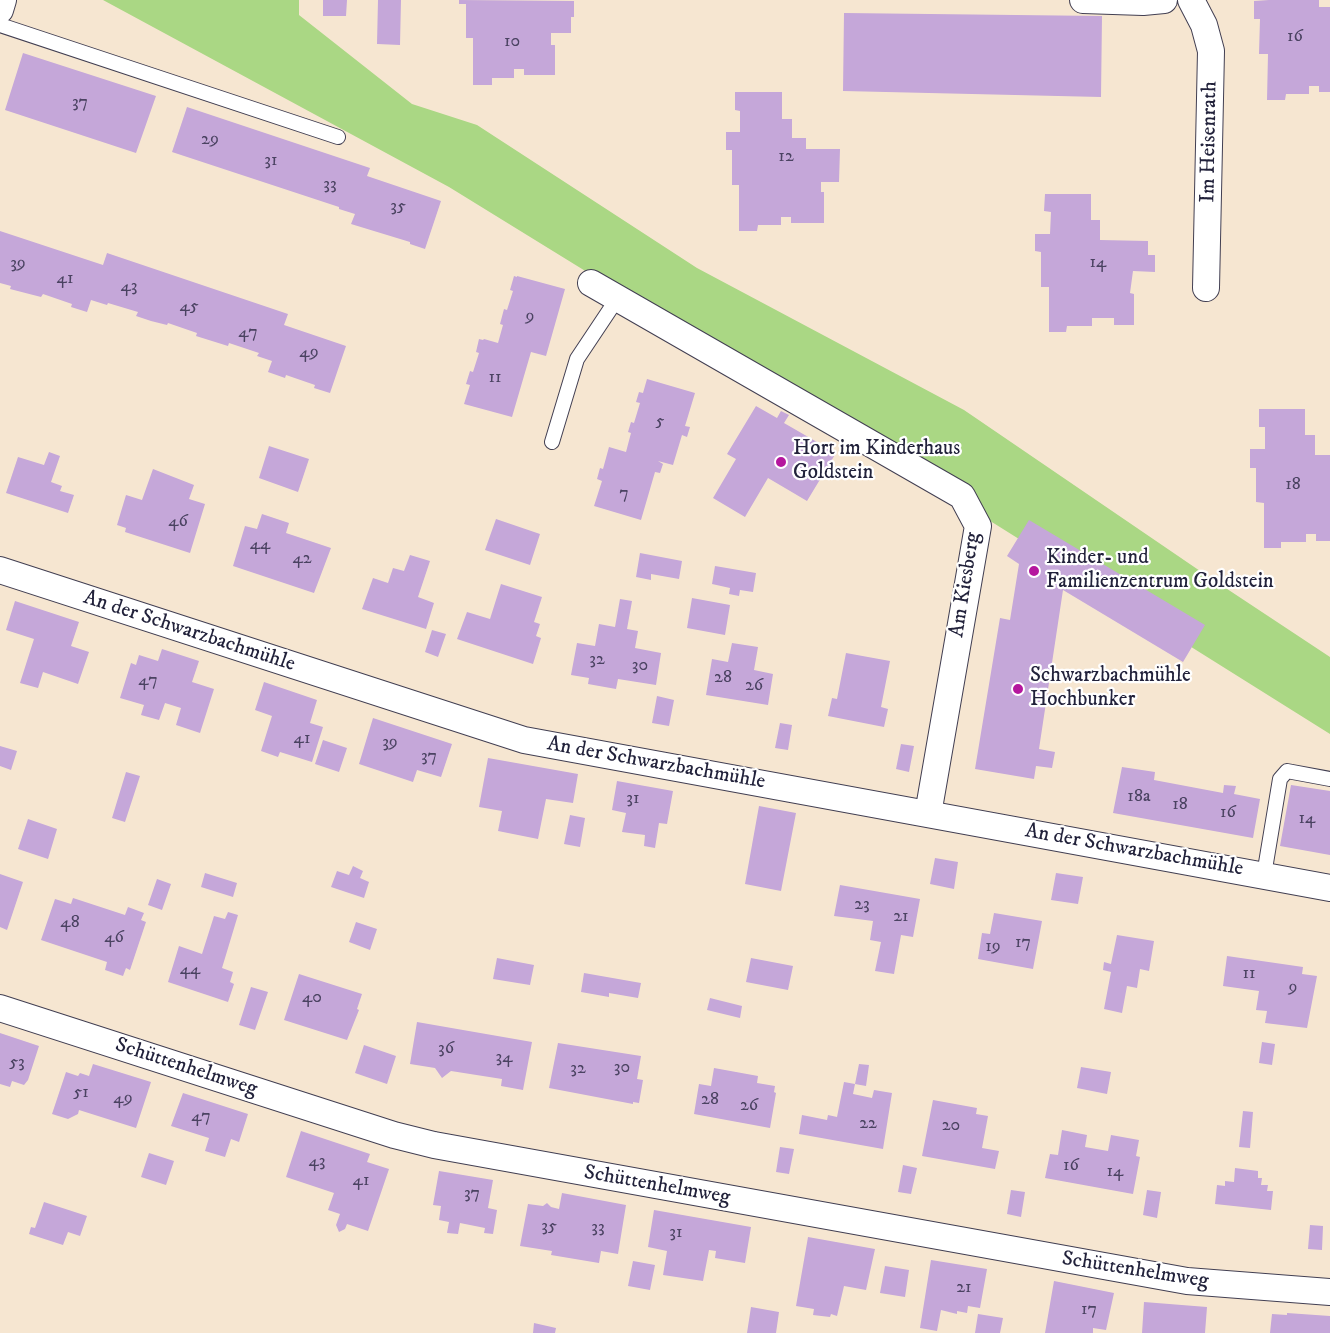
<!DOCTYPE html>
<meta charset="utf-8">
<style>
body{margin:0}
canvas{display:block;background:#f6e6d1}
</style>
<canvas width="1330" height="1333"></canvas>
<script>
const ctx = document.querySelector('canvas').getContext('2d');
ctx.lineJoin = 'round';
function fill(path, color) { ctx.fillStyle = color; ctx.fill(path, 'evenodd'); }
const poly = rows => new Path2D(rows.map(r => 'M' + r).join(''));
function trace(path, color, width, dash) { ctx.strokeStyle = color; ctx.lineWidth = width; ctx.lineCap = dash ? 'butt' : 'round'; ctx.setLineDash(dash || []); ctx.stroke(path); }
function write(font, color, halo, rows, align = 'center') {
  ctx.font = font + ' "IM FELL DW Pica",serif'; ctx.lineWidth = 4.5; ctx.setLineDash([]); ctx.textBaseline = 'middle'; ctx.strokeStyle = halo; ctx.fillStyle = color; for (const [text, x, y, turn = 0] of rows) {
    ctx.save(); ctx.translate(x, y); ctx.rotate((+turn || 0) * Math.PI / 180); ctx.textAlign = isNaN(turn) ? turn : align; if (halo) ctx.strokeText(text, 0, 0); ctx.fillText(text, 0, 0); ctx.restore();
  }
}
fill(poly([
 [103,0,299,0,299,15,412,104,477,125,697,268,964,410,1203,573,1330,657,1330,734,944,492,449,187]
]), '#aad784');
fill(poly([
 [323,0,347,0,346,16,323,16],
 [378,0,401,0,400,45,377,44],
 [459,0,574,1,574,17,571,17,571,33,551,33,551,45,555,45,555,75,524,75,524,69,514,69,514,78,492,78,492,85,473,85,473,38,466,38,466,4,459,4],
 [1269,0,1319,0,1319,7,1330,7,1330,92,1319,92,1319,86,1309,86,1309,94,1286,94,1285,100,1267,100,1268,54,1259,54,1260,19,1254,19,1254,1],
 [844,13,1102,16,1101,97,843,91],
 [23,53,156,96,136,153,5,110],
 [735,92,782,92,782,119,792,119,792,138,806,138,806,149,840,149,839,182,821,182,821,192,824,192,824,223,791,223,791,217,781,217,781,225,758,225,757,231,739,231,739,185,732,185,732,150,726,150,726,132,740,132,740,111,735,110],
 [187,107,370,168,367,176,441,201,425,249,410,244,410,242,351,224,355,214,339,209,339,207,172,152],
 [1045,194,1091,194,1091,220,1100,220,1100,240,1148,241,1148,255,1155,255,1155,272,1133,271,1130,293,1134,294,1134,325,1114,325,1114,318,1092,318,1092,326,1067,326,1066,332,1049,332,1049,287,1041,287,1041,252,1035,251,1035,234,1050,234,1051,212,1044,211],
 [0,231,103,265,107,253,288,314,284,325,346,346,330,393,314,388,315,385,286,375,285,378,268,372,272,361,257,356,259,353,229,343,228,346,196,336,197,333,168,323,167,325,151,321,136,316,138,312,108,303,107,305,91,300,87,312,71,307,72,304,43,294,41,297,10,289,11,286,0,283],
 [514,276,517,277,517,276,565,289,546,356,531,352,512,417,464,404,470,385,466,384,470,371,473,372,479,353,476,352,479,339,483,340,484,339,498,343,503,325,500,324,504,309,507,310,513,291,510,290],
 [647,379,695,393,685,426,690,427,687,437,682,435,673,465,658,461,663,464,660,473,655,472,641,520,594,506,602,481,597,479,600,468,603,469,609,447,626,452,631,433,628,432,631,422,634,423,640,403,636,402,639,392,643,393],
 [756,406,777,418,781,411,789,415,784,423,836,453,807,501,768,478,745,517,713,498,736,459,727,454],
 [1259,409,1305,409,1305,435,1315,435,1315,455,1330,455,1330,541,1316,541,1316,534,1306,534,1306,542,1281,542,1281,548,1264,548,1264,503,1256,502,1256,468,1250,468,1250,449,1265,449,1265,427,1259,427],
 [269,446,309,459,298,492,259,478],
 [49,452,60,456,51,482,62,486,60,491,74,495,68,513,6,493,18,457,44,465],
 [153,469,194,485,189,499,205,504,190,553,125,532,126,528,117,525,126,495,142,500],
 [262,514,289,523,286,533,331,548,314,593,233,566,245,526,257,529],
 [496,519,540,534,530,565,485,550],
 [1029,520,1205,625,1183,662,1063,590,1039,749,1055,752,1052,768,1036,766,1034,779,975,769,1000,618,1010,620,1019,564,1007,556],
 [640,553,682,561,679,579,651,574,651,580,636,577],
 [410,555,430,561,418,597,434,603,426,629,362,609,373,578,388,583,393,568,404,571],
 [715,566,756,573,753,592,740,590,739,596,729,594,730,588,712,584],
 [501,584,542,597,534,622,540,624,536,636,541,638,533,664,457,639,467,612,490,619],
 [692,598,730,605,725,635,687,628],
 [620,599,632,601,627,629,638,631,635,648,661,653,656,685,618,679,616,689,588,684,589,678,571,675,577,643,595,646,599,624,615,627],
 [15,601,79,622,71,646,89,652,78,684,43,672,38,688,20,683,34,639,6,630],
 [432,630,446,634,438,657,425,652],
 [732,643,758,647,754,670,773,674,768,705,706,695,712,659,728,662],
 [162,649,199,661,192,682,214,689,200,733,176,725,181,708,165,703,159,720,141,715,144,705,120,698,131,663,136,665,139,655,158,661],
 [846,653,890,661,881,707,888,709,884,727,828,716,832,698,837,699],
 [264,682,317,700,310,723,323,727,312,762,280,752,278,757,261,751,272,716,255,710],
 [657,696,674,700,669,726,652,723],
 [373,718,452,744,441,777,417,770,413,782,359,764],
 [780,723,792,725,788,750,775,748],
 [323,740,347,748,339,772,315,764],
 [901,744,914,746,909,772,896,769],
 [0,746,17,751,11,770,0,766],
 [488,758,578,774,573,803,546,799,538,839,498,831,502,811,479,807],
 [1122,767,1155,772,1154,780,1223,793,1224,785,1236,786,1234,794,1260,799,1253,838,1113,813],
 [126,772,140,776,125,822,112,818],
 [617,781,673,791,667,824,659,823,655,848,644,846,645,835,622,832,626,813,612,810],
 [1291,785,1330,791,1330,855,1280,846],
 [759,806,796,813,781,891,745,884],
 [570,815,585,818,580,847,564,844],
 [28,819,57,829,48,859,18,849],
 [935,858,958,862,954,889,930,884],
 [353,866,363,871,360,878,369,882,364,898,331,887,337,871,349,875],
 [205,873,237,883,233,897,201,887],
 [1056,873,1083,877,1078,904,1051,900],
 [0,874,23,882,7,930,0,927],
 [157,879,171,884,162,910,148,905],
 [840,885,920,899,913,937,901,935,894,974,875,971,881,942,870,940,873,921,834,916],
 [73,898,125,915,128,907,144,913,141,920,146,922,130,970,126,968,123,976,105,970,107,962,41,940,55,899,71,904],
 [228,912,238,915,222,968,233,972,230,982,234,984,228,1002,168,982,179,946,202,954,214,916,225,919],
 [994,913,1042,921,1033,969,978,959,982,933,990,934],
 [356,922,377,929,370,950,349,942],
 [1117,935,1154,941,1149,971,1140,969,1137,988,1127,986,1122,1013,1104,1009,1111,972,1103,970,1104,962,1111,964],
 [1227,956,1303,967,1302,974,1317,976,1307,1028,1265,1023,1267,1011,1256,1010,1259,991,1223,986],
 [497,958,534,965,530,985,493,979],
 [751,958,793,966,788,990,746,982],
 [584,973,641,983,638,998,609,993,609,997,581,992],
 [299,974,362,994,357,1009,359,1010,347,1040,284,1020],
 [251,987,268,992,255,1030,239,1025],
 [710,998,742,1006,740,1018,707,1010],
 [417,1022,532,1042,523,1090,501,1086,502,1079,451,1071,442,1078,435,1068,410,1064],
 [0,1033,39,1046,28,1080,24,1085,12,1081,10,1087,0,1084],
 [1262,1042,1275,1044,1272,1065,1259,1063],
 [558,1043,641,1056,637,1079,643,1080,639,1103,633,1102,633,1104,549,1088],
 [364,1045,396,1056,387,1084,355,1073],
 [93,1064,151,1082,136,1128,79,1110,78,1114,68,1119,52,1114,66,1072,78,1076,80,1073,89,1076],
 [859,1064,869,1065,866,1086,855,1084],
 [1081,1067,1111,1072,1107,1094,1077,1088],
 [714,1068,758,1076,757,1083,775,1086,774,1092,776,1093,770,1128,694,1114,699,1084,711,1086],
 [844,1082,855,1084,853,1094,872,1098,874,1090,892,1093,883,1149,799,1134,802,1115,827,1120,828,1115,837,1117],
 [183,1093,248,1114,239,1142,231,1139,225,1157,205,1151,209,1138,171,1126],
 [933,1100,977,1108,976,1114,988,1116,982,1148,999,1151,995,1169,922,1156],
 [1243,1111,1253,1112,1250,1148,1239,1147],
 [1062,1130,1087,1135,1085,1147,1108,1151,1111,1135,1139,1140,1136,1156,1140,1157,1133,1194,1045,1178,1050,1154,1058,1155],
 [301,1131,370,1154,367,1162,389,1169,368,1231,347,1224,345,1229,339,1232,336,1225,340,1214,328,1210,334,1193,286,1177],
 [780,1147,794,1149,789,1174,776,1172],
 [149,1153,174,1161,166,1185,141,1177],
 [903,1165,917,1168,911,1194,898,1192],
 [1235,1168,1258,1171,1258,1178,1262,1178,1261,1185,1268,1185,1267,1191,1273,1191,1271,1210,1215,1204,1217,1185,1225,1186,1225,1181,1234,1182],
 [439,1171,493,1180,488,1208,497,1210,493,1234,484,1233,485,1228,460,1223,458,1234,447,1233,449,1222,439,1220,441,1206,433,1205],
 [1011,1190,1025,1192,1021,1217,1007,1214],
 [1147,1190,1161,1192,1157,1218,1143,1215],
 [562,1193,626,1205,618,1254,601,1251,599,1263,551,1255,552,1251,520,1246,528,1204,543,1206,547,1203,551,1207,559,1209],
 [44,1202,87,1216,80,1236,68,1232,63,1245,29,1234,31,1227,35,1228],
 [654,1210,751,1227,745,1263,715,1258,716,1251,709,1250,703,1281,663,1275,667,1251,648,1247],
 [1310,1225,1323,1226,1322,1250,1308,1249],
 [808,1237,875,1249,866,1290,844,1286,837,1316,831,1314,830,1317,813,1315,814,1309,796,1306],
 [931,1260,987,1269,980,1308,968,1306,967,1313,957,1311,957,1314,941,1310,937,1331,920,1328],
 [633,1261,655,1265,650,1290,628,1286],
 [885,1266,909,1270,905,1297,880,1293],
 [1054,1281,1114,1293,1106,1330,1093,1328,1093,1333,1045,1333],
 [1144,1302,1207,1307,1205,1333,1142,1333],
 [751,1307,779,1312,776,1333,747,1333],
 [1287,1313,1330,1316,1330,1333,1270,1333,1272,1314,1287,1315],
 [978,1314,1003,1318,1000,1333,975,1333],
 [534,1323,556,1328,555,1333,533,1333]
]), '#c5a7d9');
const lane = poly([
 [0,25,338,137],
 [552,442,577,359,617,299],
 [1264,875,1280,779,1287,771,1330,779]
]);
const street = poly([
 [1083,0,1143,2,1164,0],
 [1191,0,1204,25,1211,51,1206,288],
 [0,10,3,0],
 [591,283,962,496,978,526,928,814],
 [0,570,524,740,1330,888],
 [0,1008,394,1135,434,1145,1187,1281,1330,1292]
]);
trace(lane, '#423f52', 16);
trace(street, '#423f52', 28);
trace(lane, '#fff', 14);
trace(street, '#fff', 26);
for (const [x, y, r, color] of [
 [781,462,6,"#b5179e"],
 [1034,571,6,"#b5179e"],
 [1018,689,6,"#b5179e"]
]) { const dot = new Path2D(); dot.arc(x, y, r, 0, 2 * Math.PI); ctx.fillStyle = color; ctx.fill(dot); trace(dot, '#fff', 2); }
write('18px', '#4b4362', null, [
 ["16",1295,37],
 ["10",512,42],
 ["37",80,103],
 ["29",210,140],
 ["12",786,157],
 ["31",271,161],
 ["33",330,185],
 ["35",398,207],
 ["14",1098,263],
 ["39",18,264],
 ["41",65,279],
 ["43",129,287],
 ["45",189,307],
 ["9",530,317],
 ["47",248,333],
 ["49",309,353],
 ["11",495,378],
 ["5",660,422],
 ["18",1293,485],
 ["7",624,494],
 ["46",178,522],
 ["44",260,545],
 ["42",302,559],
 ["32",597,660],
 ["30",640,666],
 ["28",723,678],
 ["47",148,681],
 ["26",754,686],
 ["41",302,739],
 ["39",390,743],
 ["37",429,757],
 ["18a",1139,797],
 ["31",633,799],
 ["18",1180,805],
 ["16",1228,813],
 ["14",1307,819],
 ["23",862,905],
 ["21",901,917],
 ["48",70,923],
 ["46",114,938],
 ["17",1023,943],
 ["19",993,947],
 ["44",190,970],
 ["11",1249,974],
 ["9",1293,988],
 ["40",312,998],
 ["36",446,1049],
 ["34",504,1058],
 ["53",17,1063],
 ["30",622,1068],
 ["32",578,1069],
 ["51",81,1093],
 ["49",123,1099],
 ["28",710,1100],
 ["26",749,1106],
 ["47",201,1117],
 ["22",868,1124],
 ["20",951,1126],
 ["43",317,1162],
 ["16",1071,1166],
 ["14",1115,1172],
 ["41",361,1181],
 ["37",472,1194],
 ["35",549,1227],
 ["33",598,1228],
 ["31",676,1233],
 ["21",964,1288],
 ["17",1089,1310]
]);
write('21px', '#22223b', '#fff', [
 ["Im Heisenrath",1210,142,-89],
 ["Am Kiesberg",966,585,-81],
 ["An der Schwarzbachmühle",189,632,18],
 ["An der Schwarzbachmühle",656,764,10],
 ["An der Schwarzbachmühle",1134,851,10],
 ["Schüttenhelmweg",186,1068,18],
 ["Schüttenhelmweg",657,1186,10],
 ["Schüttenhelmweg",1135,1271,9]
]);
write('21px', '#22223b', '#fff', [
 ["Hort im Kinderhaus",793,450],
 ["Goldstein",793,474],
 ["Kinder- und",1046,559],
 ["Familienzentrum Goldstein",1046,583],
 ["Schwarzbachmühle",1030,677],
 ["Hochbunker",1030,701]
], 'left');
</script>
